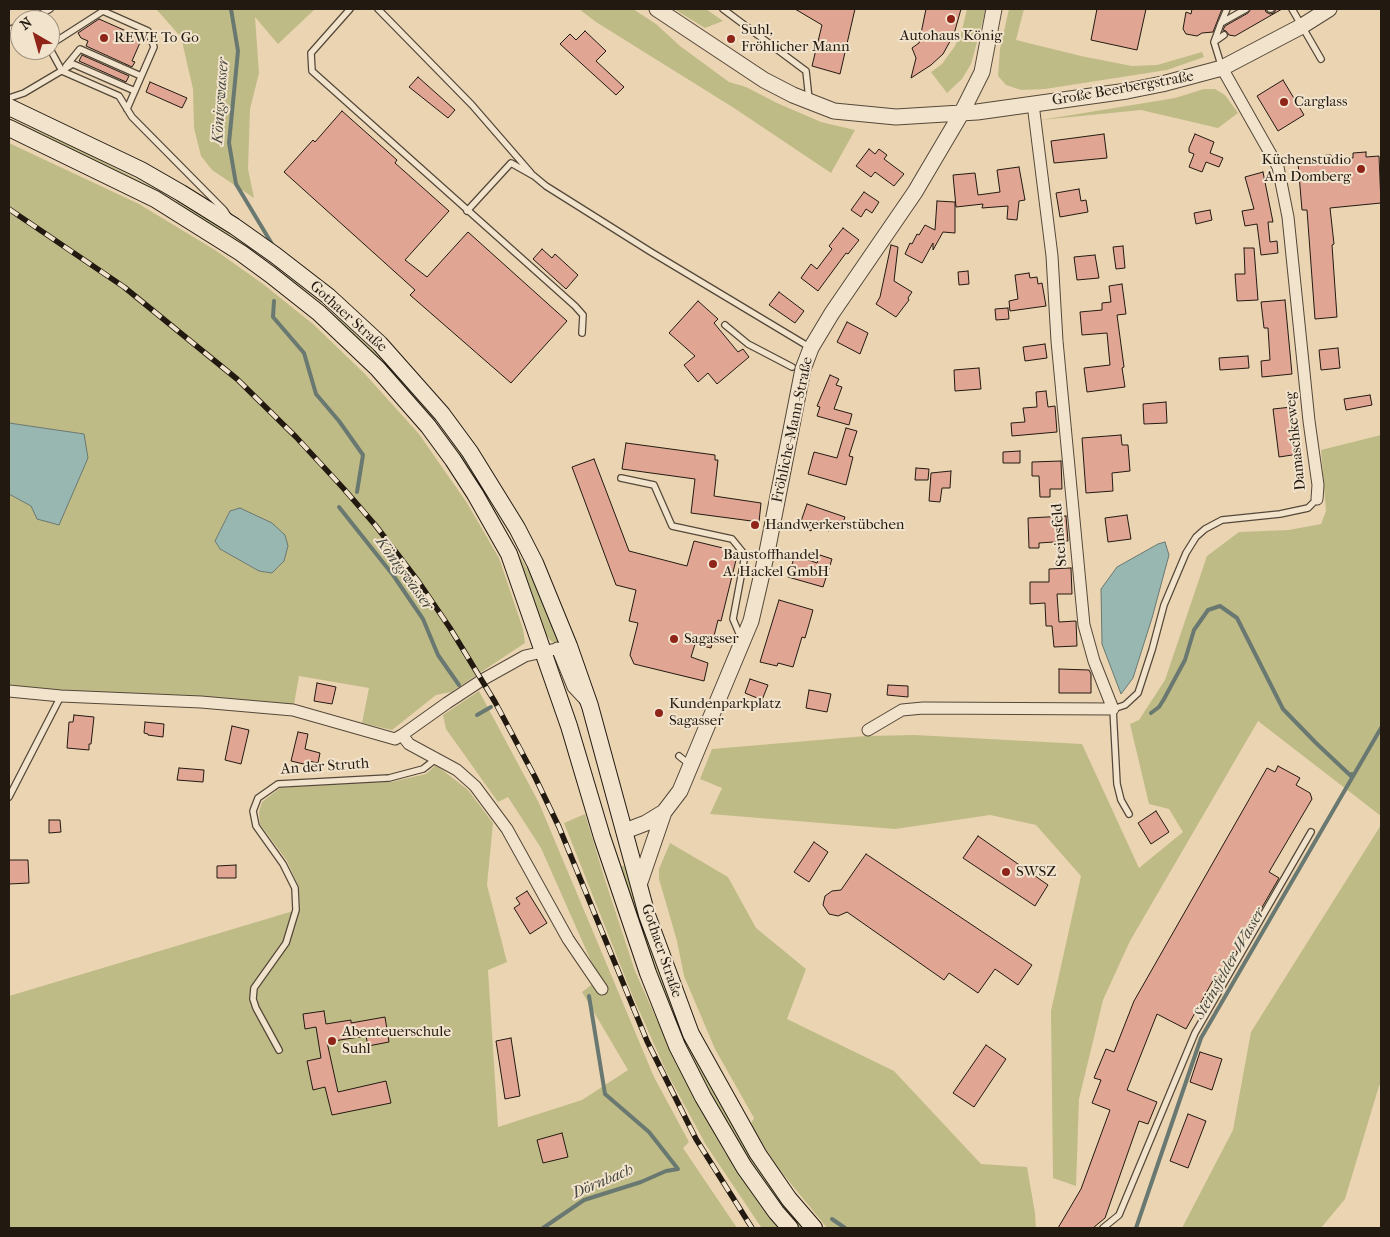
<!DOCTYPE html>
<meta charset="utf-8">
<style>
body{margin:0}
#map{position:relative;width:1390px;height:1237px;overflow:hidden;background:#ebd4b2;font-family:"IM FELL French Canon",serif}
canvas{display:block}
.frame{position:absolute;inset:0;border:10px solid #221a11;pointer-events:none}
.north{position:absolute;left:10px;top:10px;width:50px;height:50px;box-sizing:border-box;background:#f2e3cd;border:1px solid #9f9382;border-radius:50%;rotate:322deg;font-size:14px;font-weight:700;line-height:20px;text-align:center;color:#221a11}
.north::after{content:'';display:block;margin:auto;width:18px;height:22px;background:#8f2418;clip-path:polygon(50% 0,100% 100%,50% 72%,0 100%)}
</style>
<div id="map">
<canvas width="1390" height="1237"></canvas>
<div class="frame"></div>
<div class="north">N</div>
</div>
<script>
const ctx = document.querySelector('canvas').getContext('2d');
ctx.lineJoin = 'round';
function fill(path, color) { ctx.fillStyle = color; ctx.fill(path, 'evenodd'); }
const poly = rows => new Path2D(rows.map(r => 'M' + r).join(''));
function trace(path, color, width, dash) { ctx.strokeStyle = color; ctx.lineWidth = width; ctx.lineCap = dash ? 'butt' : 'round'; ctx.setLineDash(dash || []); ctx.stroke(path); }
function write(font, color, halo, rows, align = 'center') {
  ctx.font = font + ' "IM FELL French Canon",serif'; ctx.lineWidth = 4; ctx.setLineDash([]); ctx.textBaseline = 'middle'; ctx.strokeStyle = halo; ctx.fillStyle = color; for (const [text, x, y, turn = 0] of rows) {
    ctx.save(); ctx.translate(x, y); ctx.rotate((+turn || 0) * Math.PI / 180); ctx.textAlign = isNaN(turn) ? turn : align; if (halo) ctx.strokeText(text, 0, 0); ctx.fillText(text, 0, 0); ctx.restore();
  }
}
fill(poly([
 [156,9,315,9,278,44,255,17,259,73,250,109,248,169,254,198,212,170,201,156,194,128,193,89,181,37],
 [579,9,633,9,656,24,680,46,729,82,746,87,777,103,821,122,855,130,831,173,734,108,596,22],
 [674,9,706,9,723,21,705,28],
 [967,9,986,9,971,64,962,79,947,93,931,72,942,64,955,46,962,30],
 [1009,9,1024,9,1016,40,1081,56,1132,66,1157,65,1202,52,1204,57,1167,70,1045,89,1021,90,1006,85,998,76,1000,49],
 [1204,89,1215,89,1225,95,1238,113,1218,128,1141,110,1041,120,1175,98],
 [9,118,82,151,148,185,203,217,240,241,295,282,344,323,371,348,391,368,428,412,461,455,482,487,526,567,540,594,559,643,557,645,550,640,545,633,525,574,391,375,128,178,69,148,9,121],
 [9,143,139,204,215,250,263,284,313,324,365,374,419,434,467,503,499,558,523,629,525,643,451,692,436,695,392,730,362,723,369,688,299,676,293,710,9,691,9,494,31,506,83,434,9,423],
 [230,511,273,573,259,571,220,549,215,541],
 [1381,435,1381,816,1258,721,1130,941,1103,1000,1079,1099,1076,1186,1053,1178,1051,1011,1081,876,1036,825,990,815,895,829,710,814,722,788,700,779,712,749,866,736,915,735,1082,744,1139,868,1183,832,1169,809,1149,804,1130,724,1139,720,1165,680,1207,556,1239,532,1289,530,1321,524,1326,511,1321,450],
 [479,691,539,803,654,1077,689,1142,683,1148,737,1228,9,1228,9,996,300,909,299,887,287,861,260,824,259,812,262,802,280,788,391,782,426,774,436,765,468,790,493,823,487,885,507,962,488,970,498,1127,582,1100,628,1070,582,992,599,979,541,848,508,797,498,802,446,729,443,715],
 [585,814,605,880,635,971,676,1063,725,1153,780,1228,761,1227,706,1145,666,1071,633,997,564,823],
 [1381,825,1381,1084,1379,1086,1345,1199,1321,1228,1182,1228,1233,1130,1251,1032],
 [670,843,728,877,756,928,806,969,787,1019,894,1071,981,1164,1027,1167,1035,1213,1036,1228,827,1228,779,1169,750,1125,754,1118,715,1049,684,976,677,941,659,879,659,869],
 [620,866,625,866,655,964,698,1062,728,1118,763,1177,803,1228,799,1228,797,1226,753,1167,711,1095,698,1069,652,967,632,909]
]), '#bfbb87');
const water = poly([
 [9,423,84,434,88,458,59,525,37,519,31,506,9,494,9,423],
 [240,508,272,523,285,535,288,546,284,561,272,573,259,571,220,549,215,541,230,511,240,508],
 [1165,542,1169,555,1152,618,1133,678,1121,694,1102,644,1101,589,1117,567,1158,544,1165,542]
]);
fill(water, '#99b7b1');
trace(water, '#697871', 1);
trace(poly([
 [231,9,238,51,229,143,236,184,272,244],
 [274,301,273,317,304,353,316,394,339,421,363,455,357,492],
 [339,507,393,575,423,619,438,655,459,685],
 [1151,713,1159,707,1164,699,1185,660,1194,630,1208,610,1220,606,1237,618,1283,709,1316,743,1351,776,1352,774],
 [477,715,491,707],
 [589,996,605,1094,649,1132,678,1169],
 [832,1219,845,1228],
 [543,1228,584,1200,641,1182,666,1171,678,1169],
 [1136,1228,1201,1038,1381,728]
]), '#697871', 4);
const building = poly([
 [795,9,855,9,840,74,812,66,822,25,795,9],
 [926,9,961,9,954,34,943,54,931,65,911,78,916,58,912,48,919,43,926,9],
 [1097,9,1146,9,1137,50,1091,40,1097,9],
 [1192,9,1222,9,1213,32,1202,33,1197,36,1186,34,1183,29,1186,12,1191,14,1192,9],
 [1251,9,1265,9,1266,12,1270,14,1274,13,1276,9,1282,9,1235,36,1229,35,1226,31,1223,30,1225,26,1248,13,1251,9],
 [99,19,142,38,132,61,135,62,132,67,86,46,88,41,81,38,78,33,99,19],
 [585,31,606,51,596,61,624,87,616,95,560,44,570,34,576,40,585,31],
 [82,55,129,76,126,82,79,61,82,55],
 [418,77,455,110,448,118,409,87,418,77],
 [1283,80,1304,115,1278,131,1257,96,1283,80],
 [150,82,187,98,182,108,146,92,150,82],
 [342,111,397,160,395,163,449,211,405,260,427,277,468,232,567,321,511,383,410,295,415,290,284,172,313,140,315,142,342,111],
 [1104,134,1107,158,1054,163,1051,141,1104,134],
 [1195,134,1214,142,1210,153,1223,158,1219,167,1206,162,1202,172,1189,167,1194,154,1189,152,1189,148,1195,134],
 [869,149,875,154,879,149,887,155,884,159,904,174,894,186,875,172,871,177,856,166,869,149],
 [1366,152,1366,157,1379,156,1381,203,1330,208,1334,244,1332,245,1337,317,1315,319,1307,210,1302,210,1298,163,1317,161,1317,156,1331,155,1332,160,1353,158,1353,153,1366,152],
 [1019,167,1025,200,1019,201,1017,220,1007,219,1008,206,982,208,983,204,956,207,953,175,975,173,978,195,1000,192,997,170,1019,167],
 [1263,172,1273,222,1268,222,1270,242,1277,241,1278,253,1261,255,1257,224,1245,226,1242,211,1254,209,1245,177,1263,172],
 [1079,189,1081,201,1086,200,1088,212,1060,217,1056,193,1079,189],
 [864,192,879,202,872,213,866,209,861,217,851,210,864,192],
 [937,201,955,202,955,233,943,232,933,250,933,243,922,263,905,254,910,243,912,244,917,234,919,235,925,225,935,230,937,201],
 [1210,210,1212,220,1196,224,1194,213,1210,210],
 [843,228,859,240,848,254,846,253,818,291,801,278,811,264,817,269,832,249,829,246,843,228],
 [891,245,898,247,894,281,912,292,908,298,909,300,896,317,876,304,880,297,891,245],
 [1123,246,1125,268,1116,269,1113,247,1123,246],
 [1244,248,1254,248,1258,300,1237,301,1235,274,1245,274,1244,248],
 [542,249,552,258,555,254,578,275,566,289,533,259,542,249],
 [1095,255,1099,278,1077,280,1074,257,1095,255],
 [968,271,969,284,959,285,958,272,968,271],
 [1029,273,1030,278,1037,277,1038,284,1042,283,1046,306,1010,311,1009,301,1018,299,1015,275,1029,273],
 [1122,284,1126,314,1117,315,1124,367,1122,368,1125,387,1087,392,1084,368,1110,365,1107,333,1082,335,1080,312,1102,310,1102,303,1111,302,1109,286,1122,284],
 [779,292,804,311,795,323,769,305,779,292],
 [1285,300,1292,374,1262,377,1261,361,1270,360,1268,328,1264,328,1261,302,1285,300],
 [698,301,718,319,714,323,738,352,743,349,749,357,717,384,708,373,698,382,684,365,695,356,669,333,698,301],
 [1008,308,1009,319,996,320,995,309,1008,308],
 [847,322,868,333,860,354,837,342,847,322],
 [1045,344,1047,358,1025,361,1023,347,1045,344],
 [1338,348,1340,368,1321,370,1319,350,1338,348],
 [1248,356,1249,368,1220,370,1219,358,1248,356],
 [979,368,981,389,955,391,954,370,979,368],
 [830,375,839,379,836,385,842,387,834,409,852,414,849,425,817,416,820,407,817,406,830,375],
 [1046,391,1048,407,1055,406,1057,432,1012,436,1011,423,1025,422,1023,408,1037,407,1036,392,1046,391],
 [1370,395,1372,405,1346,410,1344,399,1370,395],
 [1166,402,1167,423,1144,424,1143,404,1166,402],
 [1292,407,1294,437,1297,437,1299,454,1279,457,1273,409,1292,407],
 [846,428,857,431,849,456,853,457,846,485,808,474,814,452,837,458,846,428],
 [1121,435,1122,445,1128,445,1130,471,1112,473,1113,491,1086,493,1082,438,1121,435],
 [626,443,715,455,715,460,718,460,714,496,761,503,759,522,691,513,695,479,622,469,626,443],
 [1020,451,1020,463,1003,463,1003,452,1020,451],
 [594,459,629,551,687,566,694,541,731,550,736,560,721,621,718,620,711,648,695,644,691,657,708,663,704,681,634,664,630,655,638,623,629,621,636,590,616,585,572,467,594,459],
 [1061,461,1062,489,1050,489,1050,497,1040,497,1039,476,1032,476,1032,462,1061,461],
 [916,468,929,469,928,480,915,480,916,468],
 [951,471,950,488,942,488,940,502,929,501,931,473,951,471],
 [807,504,845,517,841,528,831,525,829,531,813,525,811,531,799,527,807,504],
 [1127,515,1131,539,1108,542,1105,518,1127,515],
 [1066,516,1068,541,1039,543,1039,548,1029,548,1028,518,1066,516],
 [795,555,817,563,820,555,832,559,823,587,788,577,795,555],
 [1071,568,1072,594,1057,594,1059,622,1076,621,1077,646,1054,647,1052,626,1046,626,1045,603,1030,604,1030,582,1049,582,1049,569,1071,568],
 [779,600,813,610,805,638,802,637,793,667,778,663,777,666,760,662,779,600],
 [1059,669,1089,670,1091,674,1091,693,1059,693,1059,669],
 [750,679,768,685,762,700,745,693,750,679],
 [317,683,336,687,332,704,314,701,317,683],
 [888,685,908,686,908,697,887,695,888,685],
 [809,690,831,694,827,712,806,708,809,690],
 [74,715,94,717,91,744,89,744,89,750,67,748,69,722,73,722,74,715],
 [145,722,164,724,163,737,148,735,148,734,144,733,145,722],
 [232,726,249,730,241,764,225,760,232,726],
 [298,732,308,734,305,749,320,753,318,763,309,761,308,765,291,761,298,732],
 [1278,766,1300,778,1296,785,1310,793,1312,799,1269,872,1279,878,1220,980,1215,977,1186,1029,1157,1014,1127,1090,1157,1102,1148,1124,1139,1121,1105,1218,1093,1228,1058,1228,1081,1189,1110,1110,1092,1103,1101,1080,1094,1078,1106,1049,1114,1052,1134,1001,1267,768,1275,772,1278,766],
 [179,768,204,770,203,782,177,780,179,768],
 [1156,811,1169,832,1151,844,1138,823,1156,811],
 [49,820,60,820,61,832,49,833,49,820],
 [978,836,1048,885,1035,906,963,858,978,836],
 [814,842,828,852,809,882,794,872,814,842],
 [866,854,1032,965,1018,985,995,969,978,993,949,973,944,980,847,912,838,916,829,914,823,905,825,896,832,891,841,890,866,854],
 [9,860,28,860,29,883,9,884,9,860],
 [236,865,236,878,217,878,217,866,236,865],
 [527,891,547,923,530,934,514,908,520,904,516,898,527,891],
 [324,1011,326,1024,351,1020,351,1023,385,1017,389,1042,368,1046,366,1036,327,1042,338,1092,386,1081,391,1103,332,1115,325,1087,313,1090,307,1061,321,1058,316,1027,305,1029,303,1014,324,1011],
 [511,1038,520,1096,505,1099,496,1041,511,1038],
 [986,1045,1006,1059,974,1107,953,1093,986,1045],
 [1200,1052,1222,1059,1212,1090,1190,1082,1200,1052],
 [1188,1114,1206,1121,1188,1168,1170,1161,1188,1114],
 [562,1133,568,1157,543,1163,537,1140,562,1133]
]);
fill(building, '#e0a593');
trace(building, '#221a11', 1);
const service = poly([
 [350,9,311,53,312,71,575,306,583,315,582,333],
 [378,9,472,105,531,173],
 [723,9,806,71,809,99],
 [1270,9,1271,9],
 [1292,9,1321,59],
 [30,20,50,9],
 [1221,23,1227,9],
 [9,30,20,25],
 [1214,42,1221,23,1246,9],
 [50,45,103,11,148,31,154,47,127,109],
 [50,49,62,71,119,96,132,117,224,210,228,216],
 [66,66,80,49,141,76],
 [1222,68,1214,42,1224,35],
 [9,98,24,93,73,64,135,91],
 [467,211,511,163,534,176,546,186,651,252,811,348],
 [725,325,748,344,792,367],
 [621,478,654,485,672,526,732,539,745,555,733,619,741,638],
 [679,756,689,764],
 [9,797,61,696],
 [1129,814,1121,800,1117,784,1113,709,1125,705,1138,693,1152,650,1164,605,1186,553,1196,537,1205,529,1222,520,1280,514,1308,508,1317,499],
 [279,1050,256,1008,253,999,254,988,286,943,296,910,295,888,283,864,256,826,253,811,258,798,278,784,389,778,423,769,437,758],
 [1103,1228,1119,1215,1195,1033,1311,832]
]);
const minor = poly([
 [1222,68,1278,167,1288,217,1309,421,1318,485,1317,499],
 [557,648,573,687,586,701],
 [9,691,61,696,201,702,293,710,395,739,402,735,447,703,482,680,525,656,569,646],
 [868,730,902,710,923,708,1113,709,1094,661,1084,625,1057,341,1052,256,1033,104],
 [402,735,409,744,457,770,475,786,507,829,568,939,602,989]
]);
const tertiary = poly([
 [657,9,764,80,793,95,834,111,896,117,977,112,1127,91,1162,84,1222,68,1302,26,1329,9],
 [625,831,646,823,664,812,680,791,751,621,767,552,803,369,811,348,832,313,915,192,961,114,982,72,994,9],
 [639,885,664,812]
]);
const secondary = poly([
 [9,107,141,170,181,193,234,226,275,255,328,296,380,344,442,414,470,452,517,528,535,563,569,646,590,706,647,915,691,1034,758,1154,789,1199,814,1228],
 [9,128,155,199,241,253,271,275,319,313,378,369,428,426,453,460,475,494,509,554,569,726,602,837,648,973,677,1046,703,1097,744,1167,776,1212,790,1228]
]);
trace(service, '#544839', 8);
trace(minor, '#544839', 13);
trace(tertiary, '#544839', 17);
trace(secondary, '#221a11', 18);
trace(service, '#f2e3cd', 5.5);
trace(minor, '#f2e3cd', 11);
trace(tertiary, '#f2e3cd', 15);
trace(secondary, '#f2e3cd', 16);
const rail = poly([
 [9,209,124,287,237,379,296,437,344,489,376,526,418,581,450,628,495,702,535,777,559,827,647,1041,696,1139,752,1228]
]);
trace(rail, '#221a11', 5.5);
trace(rail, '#f2e3cd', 4, [11]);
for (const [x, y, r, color] of [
 [951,19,5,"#8f2418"],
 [104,38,5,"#8f2418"],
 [731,39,5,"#8f2418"],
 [1284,102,5,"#8f2418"],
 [1361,169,5,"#8f2418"],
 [755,525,5,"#8f2418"],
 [713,564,5,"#8f2418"],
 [674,639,5,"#8f2418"],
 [659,713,5,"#8f2418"],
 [1006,872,5,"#8f2418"],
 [332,1041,5,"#8f2418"]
]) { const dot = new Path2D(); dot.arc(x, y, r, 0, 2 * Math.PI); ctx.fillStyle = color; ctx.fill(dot); trace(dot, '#f2e3cd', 2); }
write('15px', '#221a11', '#f2e3cd', [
 ["Suhl,",741,30],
 ["Fröhlicher Mann",741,47],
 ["Autohaus König",951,36,"center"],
 ["REWE To Go",114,38],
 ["Carglass",1294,102],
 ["Küchenstudio",1351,160,"right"],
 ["Am Domberg",1351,177,"right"],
 ["Handwerkerstübchen",765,525],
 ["Baustoffhandel",723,555],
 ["A. Hackel GmbH",723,572],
 ["Sagasser",684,639],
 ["Kundenparkplatz",669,704],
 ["Sagasser",669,721],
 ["SWSZ",1016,872],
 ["Abenteuerschule",342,1032],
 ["Suhl",342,1049]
], 'left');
write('15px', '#221a11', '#f2e3cd', [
 ["Große Beerbergstraße",1123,89,-10],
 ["Gothaer Straße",348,317,42],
 ["Fröhliche-Mann-Straße",793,430,-78],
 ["Damaschkeweg",1296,441,-96],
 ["Steinsfeld",1060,535,-95],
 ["An der Struth",325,767,-4],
 ["Gothaer Straße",661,951,71]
]);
write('italic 16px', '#464941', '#f2e3cd', [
 ["Königswasser",221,101,-86],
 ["Königswasser",404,574,54],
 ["Steinsfelder Wasser",1230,964,-60],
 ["Dörnbach",603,1182,-23]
]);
</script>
